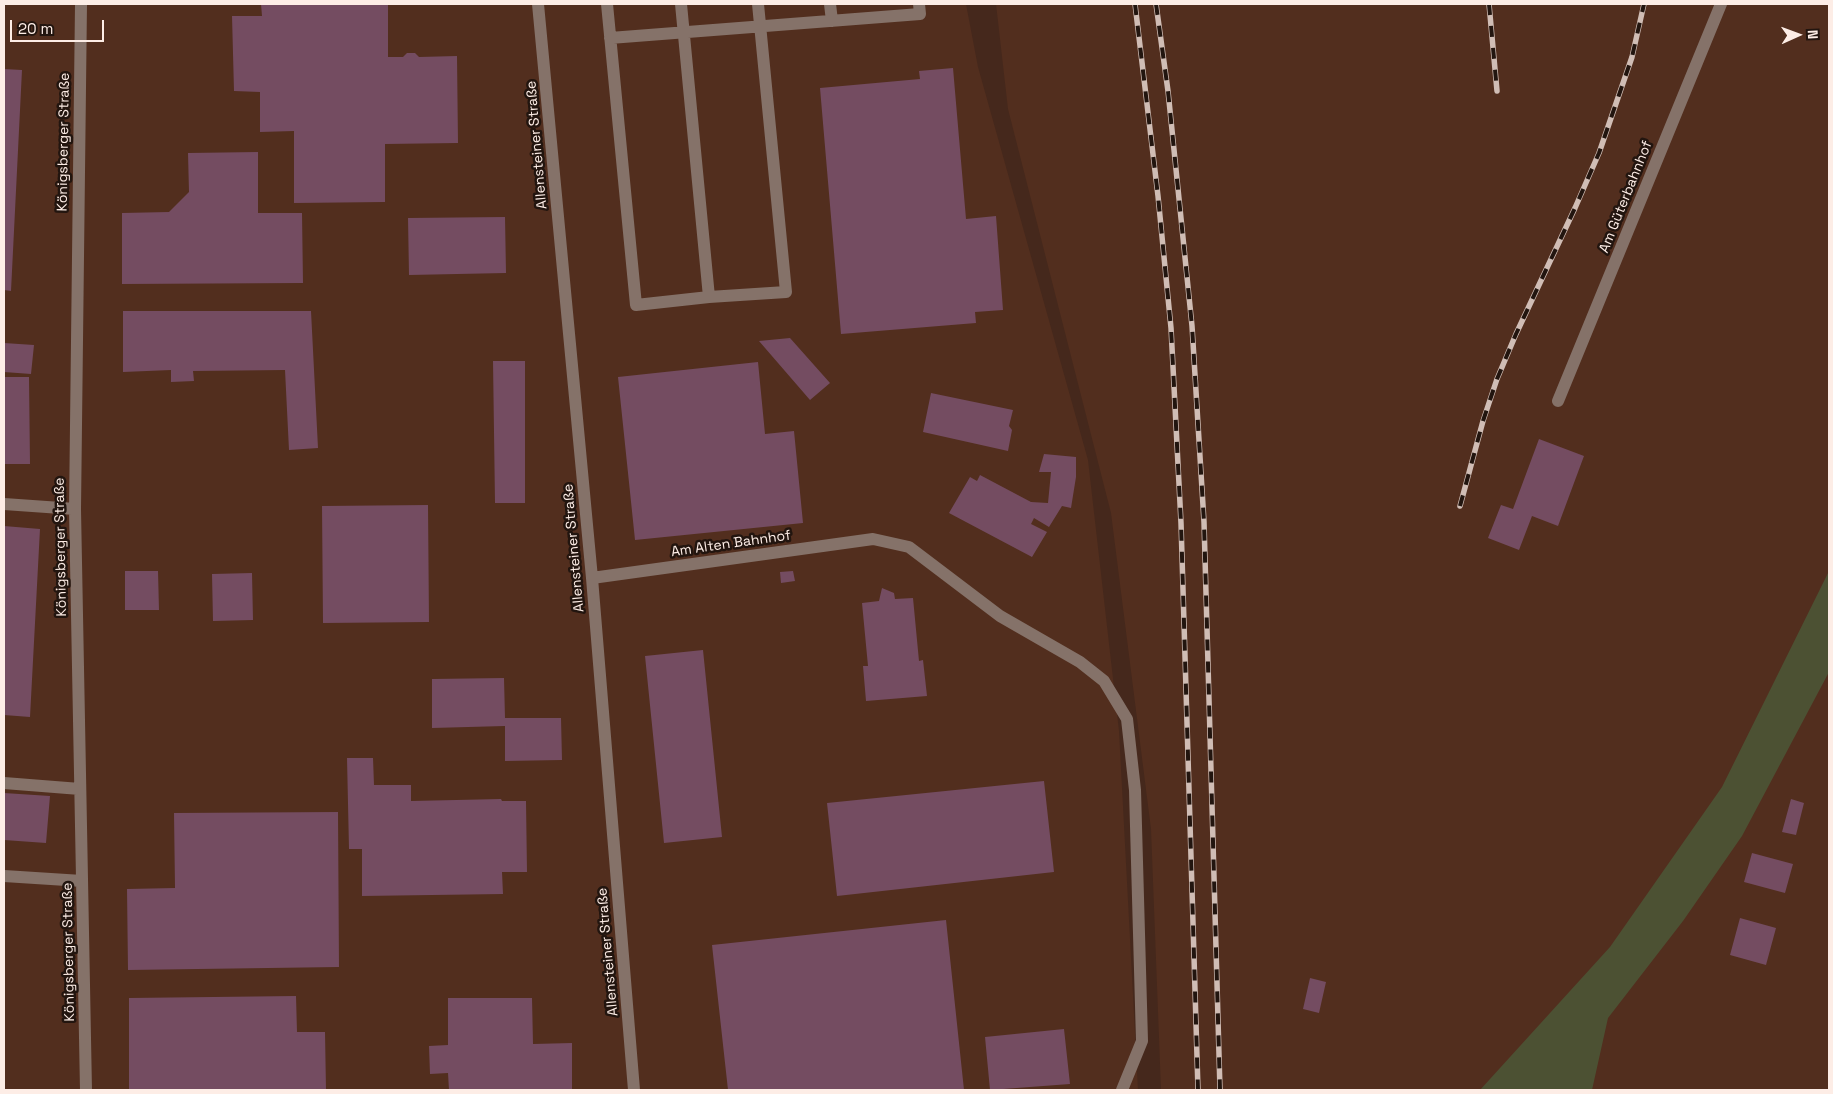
<!DOCTYPE html>
<meta charset="utf-8">
<style>
body{margin:0}
#map{position:relative;width:1833px;height:1094px;overflow:hidden;background:#45281c;font-family:"Space Grotesk",sans-serif}
canvas{display:block}
.frame{position:absolute;inset:0;border:5px solid #fdede6;pointer-events:none}
.north{position:absolute;left:1773px;top:10px;width:50px;height:50px;-webkit-text-stroke:4px #22150f;paint-order:stroke;rotate:88deg;font-size:14px;font-weight:700;line-height:20px;text-align:center;color:#fdede6}
.north::after{content:'';display:block;margin:auto;width:18px;height:22px;background:#fdede6;clip-path:polygon(50% 0,100% 100%,50% 72%,0 100%)}
.scale{position:absolute;left:10px;top:20px;width:94px;height:22px;box-sizing:border-box;border:2px solid #fdede6;border-top:0;padding-left:6px;font-size:15px;line-height:18px;white-space:nowrap;color:#fdede6;-webkit-text-stroke:4px #22150f;paint-order:stroke}
</style>
<div id="map">
<canvas width="1833" height="1094"></canvas>
<div class="frame"></div>
<div class="north">N</div>
<div class="scale">20 m</div>
</div>
<script>
const ctx = document.querySelector('canvas').getContext('2d');
ctx.lineJoin = 'round';
function fill(path, color) { ctx.fillStyle = color; ctx.fill(path, 'evenodd'); }
const poly = rows => new Path2D(rows.map(r => 'M' + r).join(''));
function trace(path, color, width, dash) { ctx.strokeStyle = color; ctx.lineWidth = width; ctx.lineCap = dash ? 'butt' : 'round'; ctx.setLineDash(dash || []); ctx.stroke(path); }
function write(font, color, halo, rows, align = 'center') {
  ctx.font = font + ' "Space Grotesk",sans-serif'; ctx.lineWidth = 5; ctx.setLineDash([]); ctx.textBaseline = 'middle'; ctx.strokeStyle = halo; ctx.fillStyle = color; for (const [text, x, y, turn = 0] of rows) {
    ctx.save(); ctx.translate(x, y); ctx.rotate((+turn || 0) * Math.PI / 180); ctx.textAlign = isNaN(turn) ? turn : align; if (halo) ctx.strokeText(text, 0, 0); ctx.fillText(text, 0, 0); ctx.restore();
  }
}
fill(poly([
 [4,4,966,4,978,67,1088,460,1119,731,1138,1090,4,1090],
 [996,4,1829,4,1829,1090,1161,1090,1151,829,1111,513,1008,109]
]), '#522e1e');
fill(poly([
 [1829,571,1829,672,1742,836,1683,921,1608,1018,1592,1090,1480,1090,1610,947,1722,787]
]), '#4c5133');
fill(poly([
 [261,4,388,4,388,57,403,57,407,53,415,53,419,57,457,56,458,143,385,144,385,202,294,203,294,131,260,132,260,92,234,91,232,16,262,16],
 [953,68,966,219,996,216,1003,310,975,312,976,323,841,334,820,88,920,79,919,71],
 [4,69,22,70,11,291,4,290],
 [258,152,258,213,302,213,303,283,122,284,122,213,169,212,189,192,188,153],
 [505,217,506,273,409,275,408,218],
 [123,311,311,311,318,448,289,450,285,370,193,371,194,381,171,382,171,370,123,372],
 [790,338,830,383,810,400,759,341],
 [4,343,34,345,31,374,4,372],
 [493,361,525,361,525,503,495,503],
 [758,362,765,434,794,431,803,523,635,540,618,377],
 [4,377,29,377,30,464,4,464],
 [931,393,1013,410,1009,426,1012,430,1008,451,923,432],
 [1539,439,1584,456,1558,526,1532,516,1519,550,1488,538,1501,505,1513,509],
 [1044,454,1076,457,1076,477,1071,508,1062,506,1049,527,1034,518,1031,524,1047,532,1032,557,949,513,970,477,977,481,980,475,1031,502,1048,503,1051,472,1039,472],
 [428,505,429,622,323,623,322,506],
 [4,526,40,529,30,717,4,715],
 [125,571,158,571,159,610,125,610],
 [793,571,795,581,781,583,780,572],
 [252,573,253,620,213,621,212,574],
 [882,588,894,593,895,599,913,598,919,661,923,660,927,696,866,701,863,666,868,666,862,603,879,601],
 [703,650,722,837,664,843,645,656],
 [504,678,505,718,561,718,562,760,505,761,505,726,432,728,432,679],
 [347,758,373,758,374,785,411,785,411,801,501,799,502,801,526,801,527,872,502,872,503,894,362,896,362,849,349,849],
 [1044,781,1054,872,837,896,827,803],
 [4,793,50,796,46,843,4,840],
 [1791,799,1804,803,1796,835,1782,832],
 [338,812,339,967,128,970,127,889,175,888,174,813],
 [1752,853,1793,864,1785,893,1744,882],
 [1740,918,1776,928,1766,965,1730,955],
 [946,920,964,1090,728,1090,712,945],
 [1310,978,1326,982,1319,1013,1303,1009],
 [296,996,297,1032,325,1032,326,1090,129,1090,129,998],
 [448,998,532,998,533,1044,572,1043,572,1090,449,1090,448,1073,430,1074,429,1046,448,1045],
 [1064,1029,1070,1084,990,1090,985,1037]
]), '#744c61');
trace(poly([
 [81,4,75,509,86,1090],
 [538,4,592,578,634,1090],
 [607,4,636,305,709,297,786,292,758,4],
 [681,4,709,297],
 [830,4,832,21],
 [610,38,920,14,919,4],
 [1558,401,1721,4],
 [4,504,75,509],
 [592,578,873,539,909,547,1000,616,1080,662,1104,681,1127,719,1135,790,1142,1041,1122,1090],
 [4,783,80,789],
 [4,876,82,881]
]), '#857269', 12);
const rail = poly([
 [1135,4,1158,196,1171,328,1181,523,1198,1090],
 [1156,4,1168,91,1192,326,1204,522,1220,1090],
 [1489,4,1497,91],
 [1460,506,1483,421,1497,379,1516,334,1575,208,1599,153,1632,57,1644,4]
]);
trace(rail, '#d0bdb5', 5.5);
trace(rail, '#22150f', 4, [11]);
write('14px', '#fdede6', '#22150f', [
 ["Königsberger Straße",64,142,-89],
 ["Allensteiner Straße",537,145,-95],
 ["Am Güterbahnhof",1626,197,-68],
 ["Am Alten Bahnhof",731,544,-8],
 ["Königsberger Straße",61,547,-91],
 ["Allensteiner Straße",574,548,-95],
 ["Königsberger Straße",69,952,-91],
 ["Allensteiner Straße",608,952,-95]
]);
</script>
